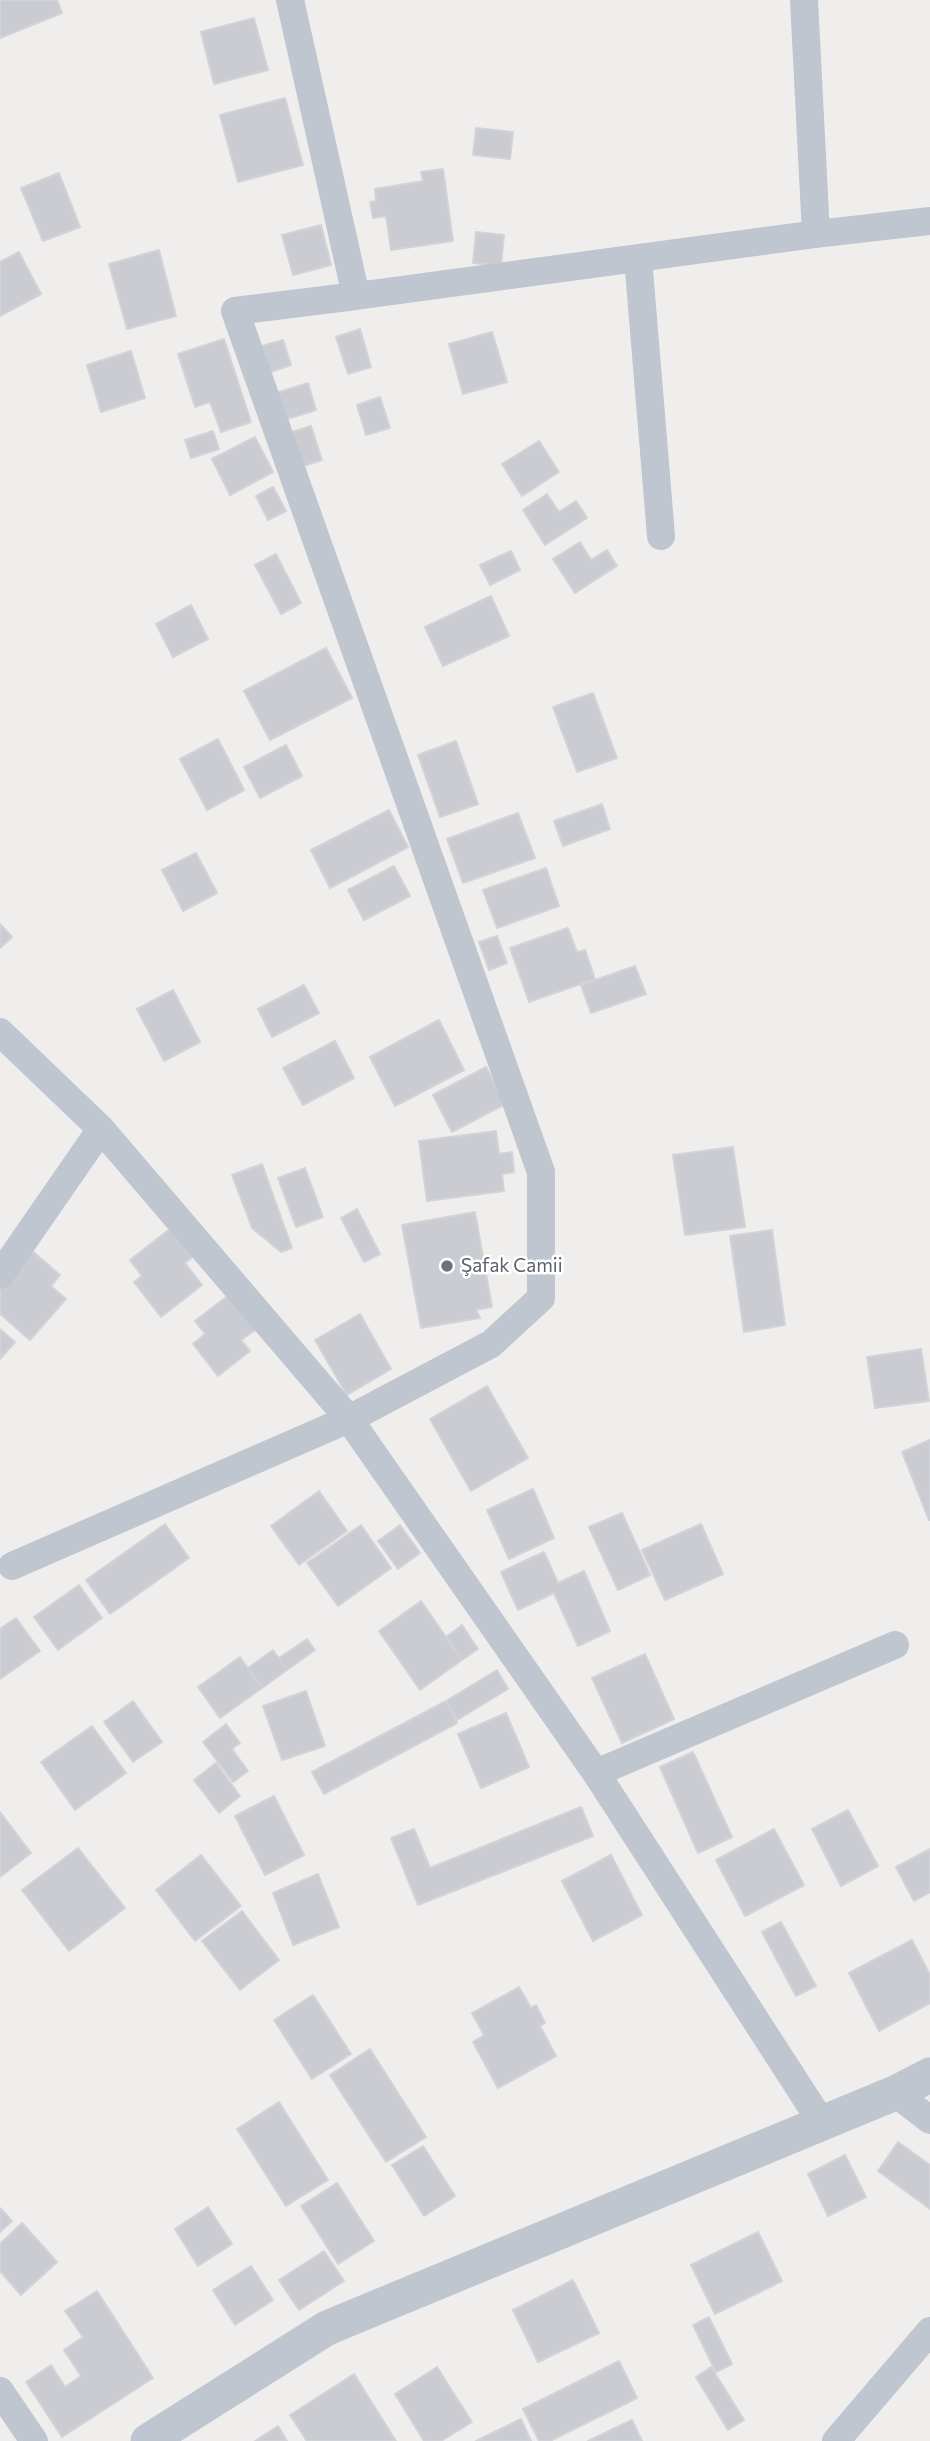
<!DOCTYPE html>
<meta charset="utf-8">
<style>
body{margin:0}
canvas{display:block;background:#f0eeed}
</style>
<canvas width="930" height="2441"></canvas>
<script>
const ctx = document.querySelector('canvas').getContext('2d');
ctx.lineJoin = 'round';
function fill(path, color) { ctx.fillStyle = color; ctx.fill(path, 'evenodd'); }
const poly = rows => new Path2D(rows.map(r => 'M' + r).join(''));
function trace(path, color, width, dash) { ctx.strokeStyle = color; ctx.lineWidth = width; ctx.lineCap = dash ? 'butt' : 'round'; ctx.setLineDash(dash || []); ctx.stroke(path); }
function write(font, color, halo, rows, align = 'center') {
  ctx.font = font + ' Commissioner,sans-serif'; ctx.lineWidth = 5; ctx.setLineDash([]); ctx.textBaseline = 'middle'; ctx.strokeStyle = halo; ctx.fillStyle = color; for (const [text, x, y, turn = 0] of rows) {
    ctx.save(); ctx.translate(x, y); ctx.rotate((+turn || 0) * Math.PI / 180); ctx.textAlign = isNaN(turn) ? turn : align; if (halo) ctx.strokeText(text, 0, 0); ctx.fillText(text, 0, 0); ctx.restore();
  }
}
const building = poly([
 [0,0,57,0,62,13,0,38,0,0],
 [254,18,268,70,214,84,201,32,254,18],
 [285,98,303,165,238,182,220,115,285,98],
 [476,128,513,132,510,159,473,155,476,128],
 [443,169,453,241,391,250,386,216,373,218,370,202,376,201,375,189,423,181,421,172,443,169],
 [59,173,80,227,43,241,21,188,59,173],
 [321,225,331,265,293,275,282,235,321,225],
 [476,232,504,235,501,266,473,263,476,232],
 [159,250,176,316,127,329,109,264,159,250],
 [19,252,41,294,0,316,0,262,19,252],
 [360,329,371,367,348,374,336,337,360,329],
 [492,332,507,382,463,394,449,344,492,332],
 [224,339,251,422,221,432,210,402,195,407,178,354,224,339],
 [283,340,291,365,270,372,262,346,283,340],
 [131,351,145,398,101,412,87,365,131,351],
 [308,383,316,410,284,420,276,393,308,383],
 [380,397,390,428,366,435,357,405,380,397],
 [311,426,322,460,300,467,289,433,311,426],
 [213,431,219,449,191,458,185,440,213,431],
 [255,437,273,472,230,495,212,459,255,437],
 [539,441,559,472,522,496,502,464,539,441],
 [273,487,286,511,268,520,256,496,273,487],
 [547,494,559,512,576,501,587,518,545,545,523,510,547,494],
 [580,542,591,560,607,550,617,566,575,593,553,559,580,542],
 [511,551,520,570,490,585,480,565,511,551],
 [276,554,301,603,281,614,255,565,276,554],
 [491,596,509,636,443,666,425,627,491,596],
 [191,605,208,639,173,657,156,624,191,605],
 [326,648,352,698,270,740,244,691,326,648],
 [593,693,617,758,577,772,553,707,593,693],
 [218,739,244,790,207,810,180,759,218,739],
 [456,741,478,804,440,817,418,755,456,741],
 [286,745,302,776,260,798,244,767,286,745],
 [602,804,610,829,563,846,554,821,602,804],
 [389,810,408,847,330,888,311,850,389,810],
 [518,813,535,858,463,883,447,839,518,813],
 [196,853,217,893,183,911,162,870,196,853],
 [394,866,410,896,364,920,348,890,394,866],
 [546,868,559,906,497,928,483,890,546,868],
 [0,924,12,937,0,948,0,924],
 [568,928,577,952,585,950,595,979,529,1002,510,948,568,928],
 [497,936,507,963,489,970,479,942,497,936],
 [635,966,646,994,591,1013,581,985,635,966],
 [304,985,319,1013,272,1037,258,1009,304,985],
 [173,990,200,1042,164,1061,137,1009,173,990],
 [439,1020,464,1070,395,1106,370,1057,439,1020],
 [335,1041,354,1078,303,1105,283,1068,335,1041],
 [486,1067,505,1104,452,1132,433,1095,486,1067],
 [496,1131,499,1154,512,1152,514,1172,502,1174,504,1191,427,1201,419,1141,496,1131],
 [733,1147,745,1227,685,1235,673,1155,733,1147],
 [262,1164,292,1248,281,1252,252,1228,232,1175,262,1164],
 [305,1168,323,1217,296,1227,278,1178,305,1168],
 [357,1209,380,1254,364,1262,341,1218,357,1209],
 [475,1212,492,1307,476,1310,480,1318,421,1328,402,1225,475,1212],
 [171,1228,192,1257,185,1263,202,1285,161,1317,134,1282,142,1276,130,1260,171,1228],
 [772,1230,785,1325,744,1332,730,1236,772,1230],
 [30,1249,60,1275,51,1286,66,1299,30,1340,0,1314,0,1285,30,1249],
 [234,1291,261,1326,241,1340,250,1351,218,1376,193,1344,205,1334,195,1321,234,1291],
 [360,1314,391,1369,347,1395,315,1340,360,1314],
 [0,1329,15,1342,0,1359,0,1329],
 [921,1349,929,1401,875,1408,867,1357,921,1349],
 [487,1386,528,1458,471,1491,430,1419,487,1386],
 [930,1440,930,1520,929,1520,902,1452,930,1440],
 [533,1489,554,1538,509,1559,487,1510,533,1489],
 [319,1491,347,1531,299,1565,271,1526,319,1491],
 [622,1513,650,1575,618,1590,589,1527,622,1513],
 [165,1524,189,1558,110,1614,86,1580,165,1524],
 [701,1524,723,1574,665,1600,642,1550,701,1524],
 [361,1525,391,1568,338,1606,307,1563,361,1525],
 [400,1525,420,1553,398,1569,378,1541,400,1525],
 [544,1552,558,1583,584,1571,610,1631,578,1646,554,1593,518,1610,501,1572,544,1552],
 [79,1585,102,1618,58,1650,34,1617,79,1585],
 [421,1601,462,1660,420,1690,379,1631,421,1601],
 [16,1618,40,1651,0,1679,0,1629,16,1618],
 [462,1625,478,1649,462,1660,446,1637,462,1625],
 [307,1639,315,1650,287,1670,279,1658,307,1639],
 [273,1650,287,1670,262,1688,248,1668,273,1650],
 [645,1654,674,1719,622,1743,592,1678,645,1654],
 [240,1657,262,1688,220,1718,198,1687,240,1657],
 [497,1670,508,1689,457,1720,446,1701,497,1670],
 [306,1691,325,1746,282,1760,263,1706,306,1691],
 [133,1701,162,1742,133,1762,104,1722,133,1701],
 [446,1701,457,1723,324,1794,312,1772,446,1701],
 [506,1713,529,1767,481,1788,458,1734,506,1713],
 [226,1724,240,1743,232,1749,248,1771,233,1782,203,1742,226,1724],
 [92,1726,126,1773,75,1810,41,1762,92,1726],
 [693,1752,732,1837,698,1853,660,1767,693,1752],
 [216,1763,240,1796,219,1813,194,1780,216,1763],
 [274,1796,304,1855,265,1875,235,1816,274,1796],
 [581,1807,593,1836,418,1905,391,1838,414,1829,430,1868,581,1807],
 [848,1810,878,1866,841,1886,812,1829,848,1810],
 [0,1812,31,1853,0,1877,0,1812],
 [774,1829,804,1885,745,1916,716,1860,774,1829],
 [78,1848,125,1908,69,1951,22,1890,78,1848],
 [930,1849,930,1892,914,1901,896,1867,930,1849],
 [201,1855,241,1906,195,1941,156,1890,201,1855],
 [611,1855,642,1915,593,1941,562,1881,611,1855],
 [318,1874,339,1927,293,1945,273,1893,318,1874],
 [242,1911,279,1960,240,1990,202,1941,242,1911],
 [781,1922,816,1986,796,1996,762,1932,781,1922],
 [912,1940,930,1975,930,2003,879,2031,849,1973,912,1940],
 [519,1987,531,2008,536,2005,545,2023,540,2026,556,2056,498,2088,473,2042,484,2035,472,2013,519,1987],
 [313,1995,351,2054,312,2079,274,2020,313,1995],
 [370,2049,426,2137,386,2162,330,2075,370,2049],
 [279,2102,328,2180,286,2206,237,2129,279,2102],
 [898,2142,930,2165,930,2209,878,2171,898,2142],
 [423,2146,455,2196,424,2216,392,2165,423,2146],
 [845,2155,866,2197,828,2216,808,2174,845,2155],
 [337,2183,374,2241,338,2264,301,2206,337,2183],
 [208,2207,232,2244,198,2266,175,2229,208,2207],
 [0,2208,12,2221,0,2232,0,2208],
 [22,2223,57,2262,21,2295,0,2271,0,2244,22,2223],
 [758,2232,782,2281,715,2314,691,2265,758,2232],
 [324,2251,344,2281,299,2310,279,2280,324,2251],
 [251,2266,273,2300,235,2325,213,2290,251,2266],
 [573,2280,599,2333,538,2362,513,2310,573,2280],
 [97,2291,153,2378,62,2437,26,2382,51,2365,65,2387,81,2376,64,2350,83,2337,65,2311,97,2291],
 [709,2317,732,2364,716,2372,693,2325,709,2317],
 [619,2361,637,2398,550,2441,539,2441,523,2409,619,2361],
 [437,2367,472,2422,441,2441,424,2441,395,2394,437,2367],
 [711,2367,744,2420,728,2430,696,2377,711,2367],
 [354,2374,396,2441,307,2441,290,2415,354,2374],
 [521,2419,531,2441,476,2441,521,2419],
 [632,2420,642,2441,588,2441,632,2420],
 [278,2426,287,2441,255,2441,278,2426]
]);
fill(building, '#caccd2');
trace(building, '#d2d3d9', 2);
trace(poly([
 [804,0,816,234],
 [638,258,661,536],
 [356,296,816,234,930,221],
 [0,1032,101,1129,349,1419,596,1773,822,2123],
 [0,1275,101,1129],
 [12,1566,349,1419,491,1344,541,1298,541,1172,235,311,356,296,290,0],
 [596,1773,895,1645],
 [895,2093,930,2120],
 [0,2391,34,2441],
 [836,2441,930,2331]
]), '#bfc6cf', 28);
trace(poly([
 [148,2441,327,2328,895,2093,930,2075]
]), '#bfc6cf', 35);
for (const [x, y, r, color] of [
 [447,1266,7,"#6b7280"]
]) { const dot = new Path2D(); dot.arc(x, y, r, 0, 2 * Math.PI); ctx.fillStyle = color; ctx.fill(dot); trace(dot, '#fff', 2.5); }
write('19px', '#5b616d', '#fff', [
 ["Şafak Camii",461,1266]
], 'left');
</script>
